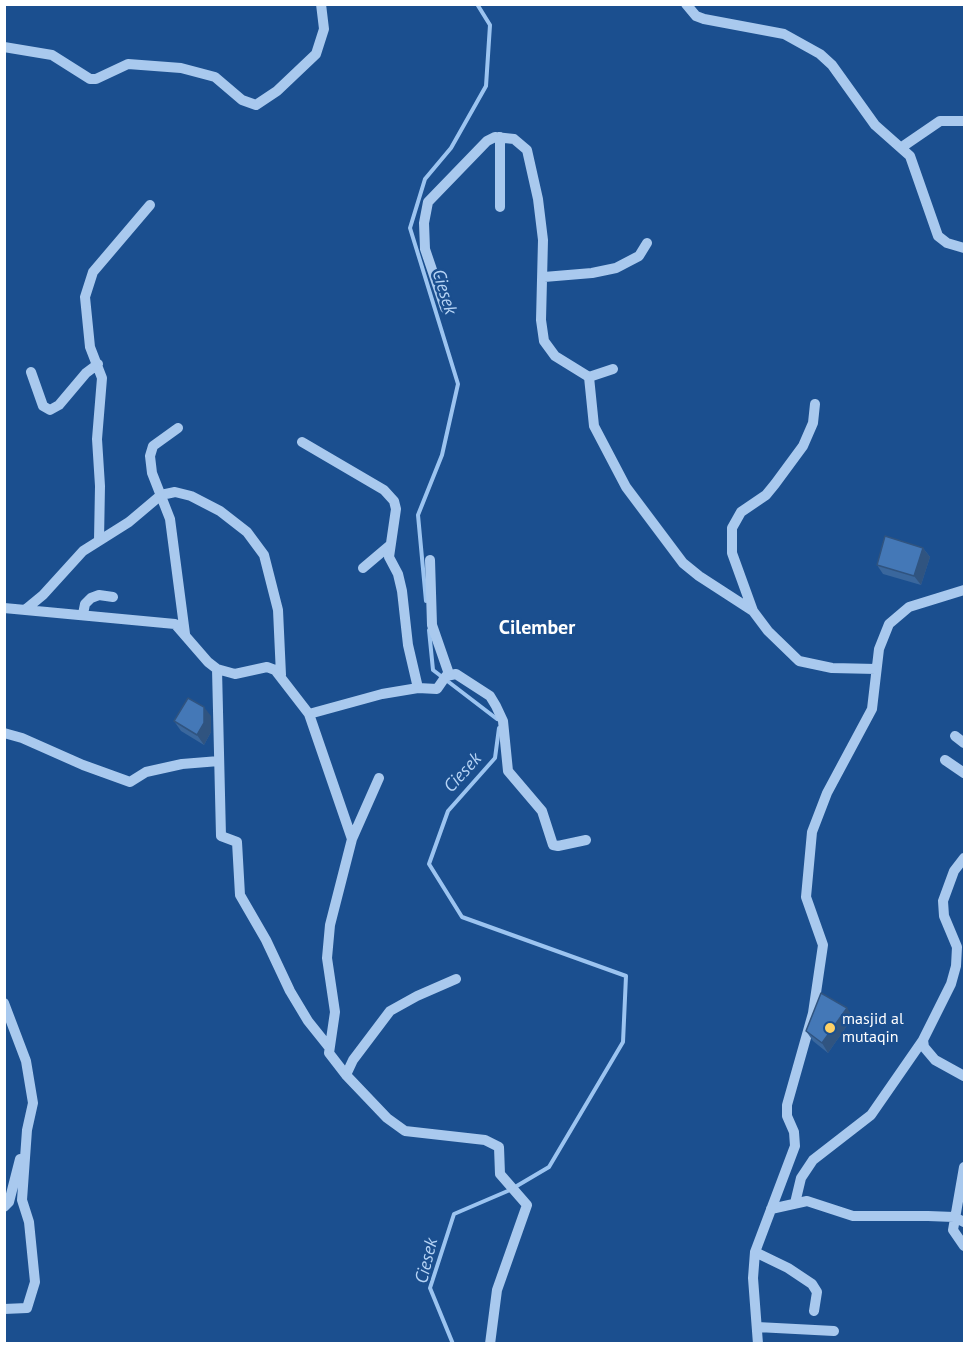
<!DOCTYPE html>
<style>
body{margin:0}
#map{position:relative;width:969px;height:1348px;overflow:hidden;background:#1b4f8f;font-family:"PT Sans",sans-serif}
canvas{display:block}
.frame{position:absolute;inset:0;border:6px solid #fff;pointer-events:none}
</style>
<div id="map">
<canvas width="969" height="1348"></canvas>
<div class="frame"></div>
</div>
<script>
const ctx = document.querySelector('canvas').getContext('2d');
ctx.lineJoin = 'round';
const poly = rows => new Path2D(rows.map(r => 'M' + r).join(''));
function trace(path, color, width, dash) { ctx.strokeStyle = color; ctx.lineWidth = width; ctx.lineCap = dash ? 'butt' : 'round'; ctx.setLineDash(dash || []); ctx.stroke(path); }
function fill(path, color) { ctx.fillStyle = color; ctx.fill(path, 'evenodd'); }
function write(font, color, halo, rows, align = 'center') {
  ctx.font = font + ' "PT Sans",sans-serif'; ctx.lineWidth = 5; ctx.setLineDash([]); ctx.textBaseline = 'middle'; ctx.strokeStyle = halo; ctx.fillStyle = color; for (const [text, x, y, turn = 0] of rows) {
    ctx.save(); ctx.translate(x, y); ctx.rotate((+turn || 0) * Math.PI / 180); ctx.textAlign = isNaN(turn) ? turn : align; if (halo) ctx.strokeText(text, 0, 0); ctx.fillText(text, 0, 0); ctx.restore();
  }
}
trace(poly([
 [426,601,418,515,442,455,458,384,410,228,425,179,451,148,486,86,490,25,477,4],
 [429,630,433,670,497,719],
 [453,1344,430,1288,454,1214,510,1190,549,1167,623,1042,626,976,462,917,429,864,448,811,495,758,499,728]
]), '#9cc4f0', 4);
trace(poly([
 [686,4,696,16,704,19,784,34,820,54,832,65,875,125,910,156,938,236,947,243,964,248],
 [4,47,52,55,90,79,96,79,128,64,181,68,215,77,242,100,256,105,277,91,316,54,324,29,321,4],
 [902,147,940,121,964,121],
 [500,207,500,137],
 [544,277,592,273,616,268,639,256,647,243],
 [445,308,425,249,424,223,428,202,487,141,495,137,514,139,527,150,538,199,543,240,541,320,544,341,555,356,589,377,594,426,626,487,683,563,699,576,753,611,768,631,799,661,832,668,876,669],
 [31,372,43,406,50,410,59,405,86,373,98,364],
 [589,377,613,369],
 [178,428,153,446,150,456,152,473,170,519,185,634],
 [302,442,384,490,394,501,396,509,389,557,398,574,402,591,408,645,418,688],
 [99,540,100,486,97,439,102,378,90,347,85,297,93,272,150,205],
 [430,560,432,625,449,674],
 [363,568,389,546],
 [4,608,175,624,208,662,217,669,235,674,267,667,275,670,309,714,352,839,330,925,327,958,335,1012,329,1053,346,1075,387,1118,405,1131,485,1140,499,1147,500,1174,527,1205,497,1290,490,1344],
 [26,609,43,595,83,551,129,522,161,495,175,492,191,496,220,511,247,532,264,555,278,610,281,675],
 [753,611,732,553,732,528,741,512,766,495,775,484,803,446,813,423,815,404],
 [83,614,85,604,91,598,99,595,113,597],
 [217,669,221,836,237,842,240,895,266,940,290,991,308,1021,328,1046],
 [309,714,382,694,418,688,437,689,446,676,456,674,490,696,496,706,503,721,508,771,542,811,553,845,558,846,586,840],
 [4,733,22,738,83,765,130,782,146,772,182,764,219,761],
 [955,736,964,743],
 [945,760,964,773],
 [352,839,379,778],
 [964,858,954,871,943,901,944,916,957,947,956,966,951,984,923,1040,924,1047,935,1060,964,1076],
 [4,1003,26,1061,33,1103,27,1130,22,1200,29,1222,35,1282,27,1308,4,1309],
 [346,1075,353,1060,390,1011,417,996,456,979],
 [964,1167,953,1230,964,1246],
 [795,1203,801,1178,813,1160,871,1115,923,1040],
 [4,1207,9,1202,20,1159],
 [771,1209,807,1201,853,1216,928,1216,954,1217,964,1222],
 [755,1252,788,1268,812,1284,817,1292,814,1311],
 [757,1327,834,1331],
 [758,1344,753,1278,755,1252,795,1146,794,1132,787,1116,787,1105,813,1013,823,945,806,897,812,832,827,793,872,709,879,649,889,624,909,607,964,590]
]), '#a9c9ee', 10);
fill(poly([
 [923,548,930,557,921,585,883,574,877,565],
 [211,716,211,732,204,745,181,731,174,721],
 [853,1017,828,1053,813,1041,806,1031]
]), '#3a679d');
fill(poly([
 [923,548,930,557,921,585,914,576],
 [204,707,211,716,211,732,204,745,197,735],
 [847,1008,853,1017,828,1053,822,1043]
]), '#305480');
const building = poly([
 [885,536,923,548,914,576,877,565,885,536],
 [188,698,204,707,204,723,197,735,174,721,188,698],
 [821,993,847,1008,822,1043,806,1031,821,993]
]);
fill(building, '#4478b7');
trace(building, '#305480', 1.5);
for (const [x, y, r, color] of [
 [830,1028,6,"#ffd166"]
]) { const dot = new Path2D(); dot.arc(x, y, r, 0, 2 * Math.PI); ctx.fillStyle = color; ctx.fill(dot); trace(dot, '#1b4f8f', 2); }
write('16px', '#fff', '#1b4f8f', [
 ["masjid al",842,1019],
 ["mutaqin",842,1037]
], 'left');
write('italic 18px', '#b5d3f5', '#1b4f8f', [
 ["Ciesek",444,292,73],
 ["Ciesek",463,773,-48],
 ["Ciesek",427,1261,-76]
]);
write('bold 20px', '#fff', '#1b4f8f', [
 ["Cilember",537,628]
]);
</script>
